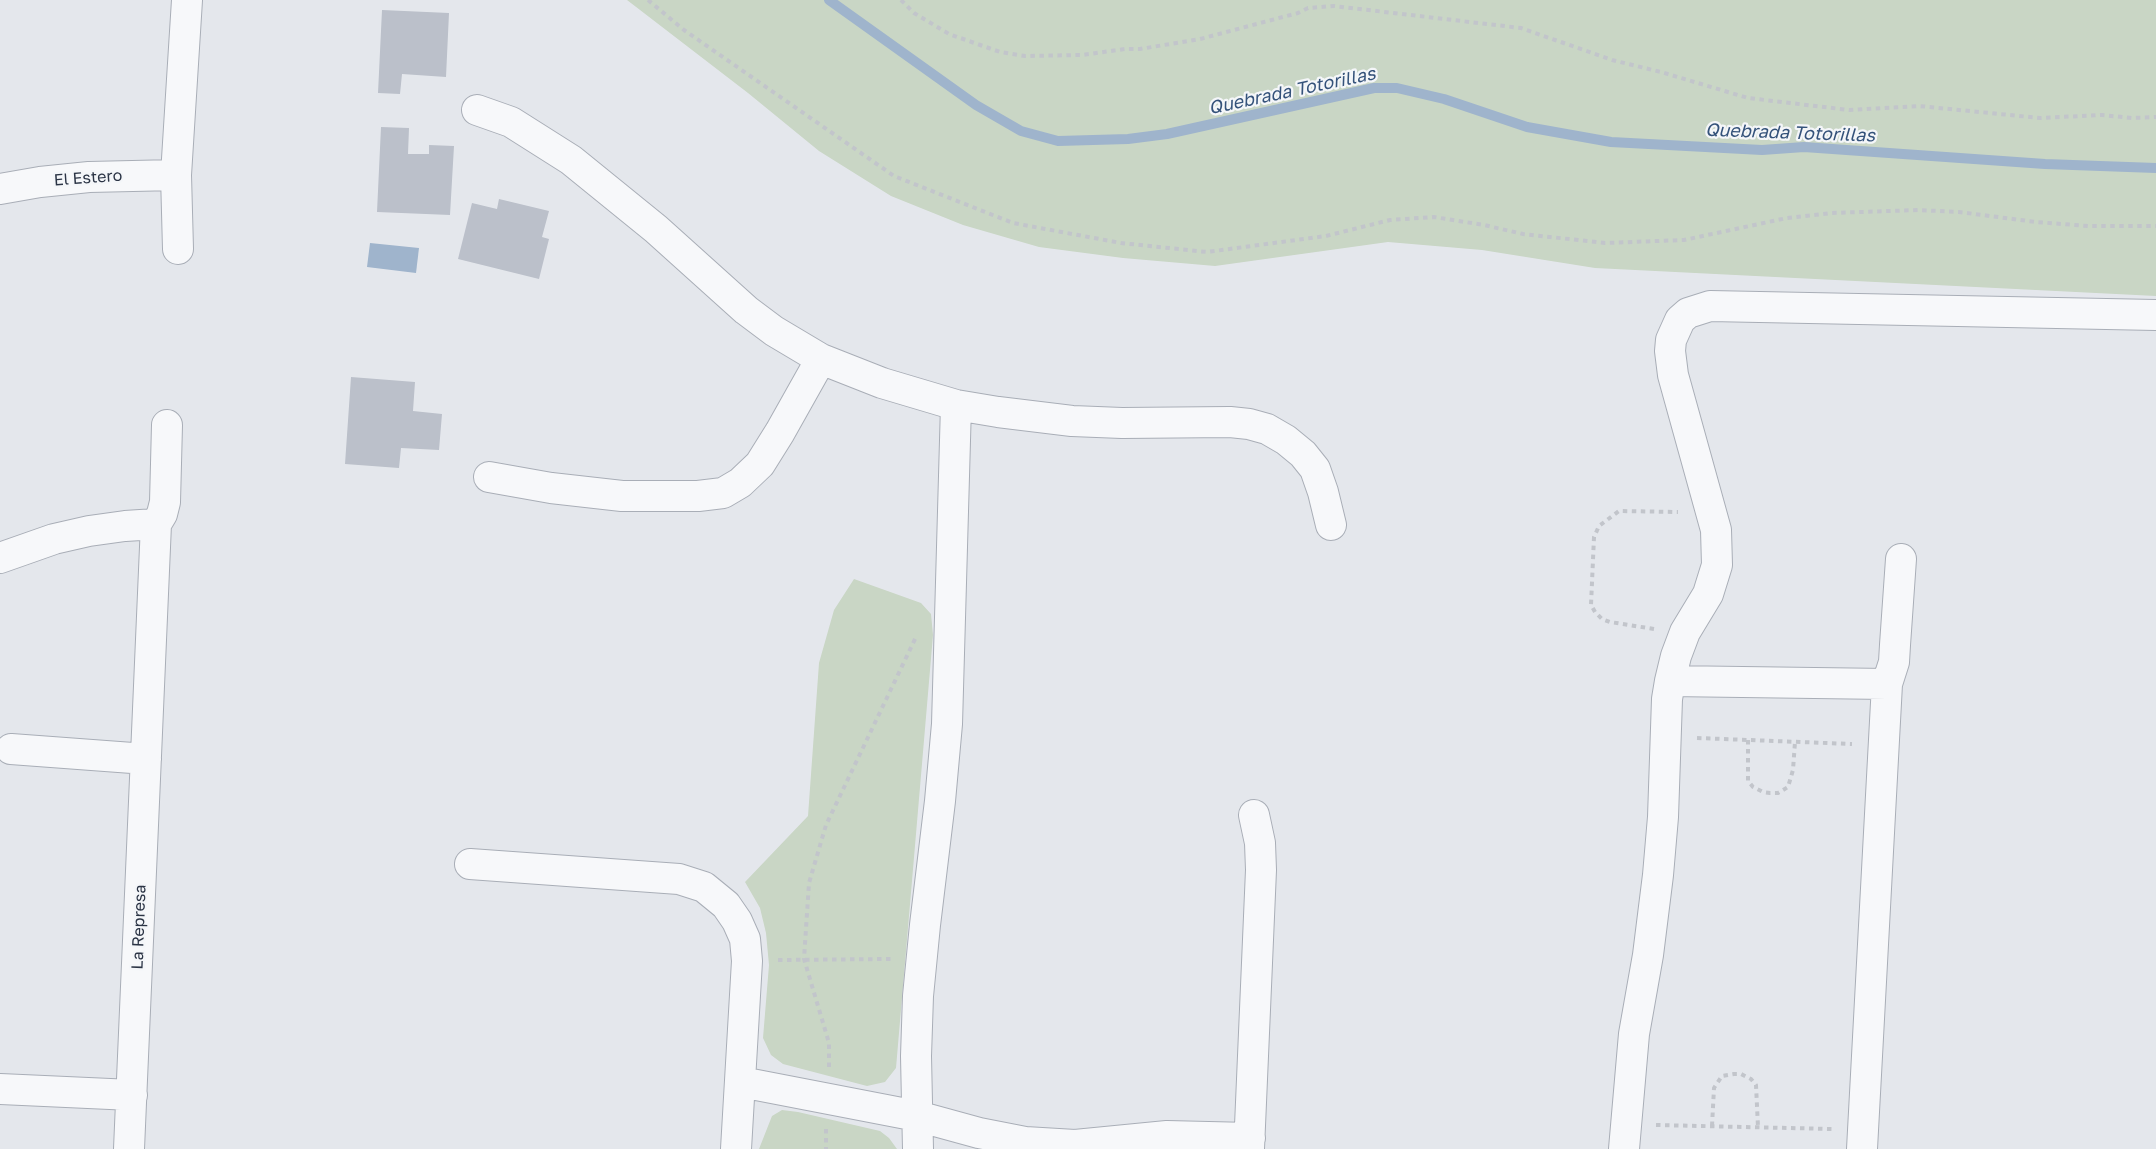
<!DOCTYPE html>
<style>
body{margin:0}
canvas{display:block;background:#e4e7ec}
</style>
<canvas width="2156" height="1149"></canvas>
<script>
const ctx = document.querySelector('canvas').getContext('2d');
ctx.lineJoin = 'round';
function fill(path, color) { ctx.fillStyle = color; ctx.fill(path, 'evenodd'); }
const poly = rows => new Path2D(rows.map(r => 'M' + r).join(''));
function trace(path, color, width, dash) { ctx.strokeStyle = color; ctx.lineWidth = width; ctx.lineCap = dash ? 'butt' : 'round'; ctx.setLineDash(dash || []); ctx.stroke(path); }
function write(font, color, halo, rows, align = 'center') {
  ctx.font = font + ' "Golos Text",sans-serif'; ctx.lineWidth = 4.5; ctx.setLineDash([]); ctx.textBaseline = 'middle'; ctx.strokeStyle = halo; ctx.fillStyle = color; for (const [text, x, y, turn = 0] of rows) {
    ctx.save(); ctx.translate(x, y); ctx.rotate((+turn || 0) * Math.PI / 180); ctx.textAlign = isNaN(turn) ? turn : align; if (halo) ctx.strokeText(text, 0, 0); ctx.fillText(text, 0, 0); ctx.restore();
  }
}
fill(poly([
 [627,0,2156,0,2156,296,1595,268,1482,250,1388,242,1215,266,1123,258,1039,247,963,225,891,196,819,151,748,93],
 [854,579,921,603,931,614,933,635,896,1068,885,1082,867,1086,783,1064,771,1055,763,1038,769,965,766,933,760,908,745,882,808,816,819,663,834,610],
 [782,1110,798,1112,880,1131,889,1138,897,1149,759,1149,772,1116]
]), '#c9d6c5');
fill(poly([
 [370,243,419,248,416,273,367,267]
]), '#9fb4cc');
trace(poly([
 [829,0,976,105,1021,131,1058,141,1128,139,1167,134,1374,88,1397,88,1444,99,1527,127,1611,142,1762,150,1804,147,2045,164,2156,168]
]), '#9fb4cc', 10);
fill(poly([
 [382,10,449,13,446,77,402,74,400,94,378,93],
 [381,127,409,128,408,154,429,154,429,145,454,146,450,215,377,212],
 [499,199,549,211,542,237,549,239,539,279,458,259,472,203,497,209],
 [351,377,415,382,413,411,442,414,439,450,401,448,399,468,345,464]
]), '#bbc0ca');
const street = poly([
 [477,110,511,122,571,160,656,229,746,310,774,331,821,359,882,383,956,405,998,412,1072,421,1122,423,1230,422,1249,424,1267,429,1286,440,1303,454,1315,469,1323,492,1331,525],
 [0,189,40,182,89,177,176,175],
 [178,249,176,175,187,0],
 [489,477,551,488,622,496,698,496,723,493,740,483,760,464,780,432,821,359],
 [0,558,54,539,89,531,125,526,156,524],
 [1670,681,1887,684],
 [11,749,146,759],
 [470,864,679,879,704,887,726,905,737,921,745,939,747,961,736,1149],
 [741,1082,917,1116,979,1133,1025,1142,1075,1145,1167,1136,1250,1138],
 [0,1089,132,1095],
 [129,1149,156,524,162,514,165,502,167,425],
 [918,1149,916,1056,918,996,925,925,940,801,947,724,956,405],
 [1249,1149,1261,870,1260,843,1254,815],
 [1624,1149,1634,1034,1648,955,1658,875,1663,817,1667,699,1670,681,1676,656,1685,632,1708,594,1717,565,1716,530,1673,375,1670,351,1671,340,1680,320,1688,313,1710,306,2156,315],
 [1862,1149,1887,684,1894,662,1895,645,1901,559]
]);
trace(street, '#a9aeb7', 32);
trace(poly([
 [648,0,684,30,894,176,1013,223,1121,243,1207,252,1326,236,1390,220,1434,217,1484,225,1523,234,1605,243,1684,240,1787,218,1832,213,1918,210,1959,212,2036,222,2088,226,2156,226],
 [901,0,914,13,949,34,1000,52,1025,56,1082,55,1125,49,1140,49,1200,39,1298,13,1308,8,1334,6,1521,28,1612,60,1661,72,1748,98,1849,110,1919,106,2040,118,2102,115,2132,118,2156,117],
 [1654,629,1610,622,1602,619,1595,612,1591,605,1594,537,1599,526,1619,511,1678,512],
 [1697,738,1852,744],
 [1748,740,1748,781,1753,787,1763,792,1770,793,1778,793,1788,787,1793,770,1795,742],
 [778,960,891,959],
 [829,1067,829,1043,804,959,809,883,826,825,916,637],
 [1656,1125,1832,1129],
 [1712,1126,1714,1088,1722,1076,1734,1074,1741,1074,1751,1079,1756,1085,1758,1127],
 [826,1129,826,1149]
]), '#c2c5cb', 4, [4.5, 4.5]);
trace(street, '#f7f8fa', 30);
write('16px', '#2b3445', '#f4f6f9', [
 ["El Estero",88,178,-4],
 ["La Represa",139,927,-88]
]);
write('italic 18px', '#34527a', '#f4f6f9', [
 ["Quebrada Totorillas",1292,91,-12],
 ["Quebrada Totorillas",1790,133,2]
]);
</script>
